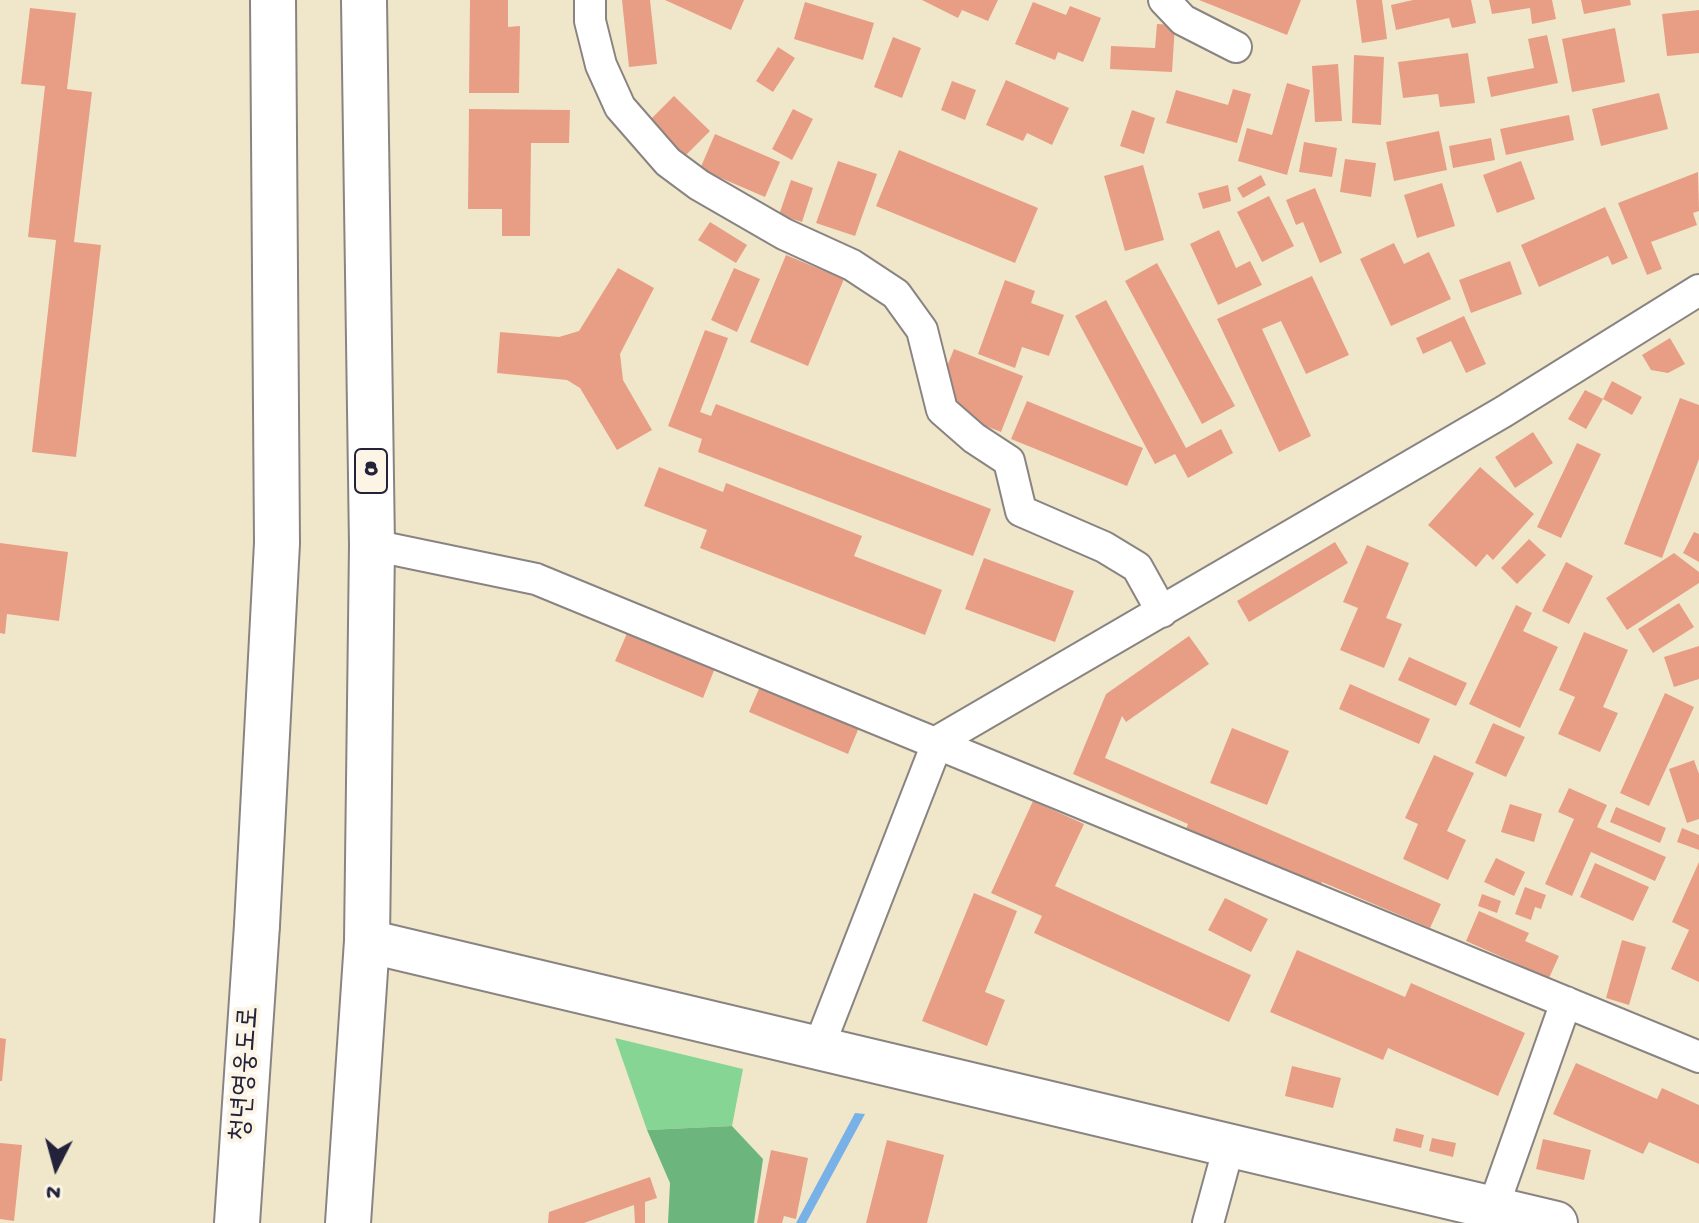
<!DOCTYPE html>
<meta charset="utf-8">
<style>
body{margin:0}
#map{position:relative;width:1699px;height:1223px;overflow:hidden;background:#f0e7ca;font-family:"Gochi Hand",sans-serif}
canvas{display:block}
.north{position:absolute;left:16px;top:1127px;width:80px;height:80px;-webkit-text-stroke:6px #fcf5e5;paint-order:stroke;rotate:186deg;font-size:22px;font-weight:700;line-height:32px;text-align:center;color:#22223b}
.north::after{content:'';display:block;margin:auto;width:28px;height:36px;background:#22223b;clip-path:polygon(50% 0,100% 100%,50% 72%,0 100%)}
</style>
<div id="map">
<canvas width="1699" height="1223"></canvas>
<div class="north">N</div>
</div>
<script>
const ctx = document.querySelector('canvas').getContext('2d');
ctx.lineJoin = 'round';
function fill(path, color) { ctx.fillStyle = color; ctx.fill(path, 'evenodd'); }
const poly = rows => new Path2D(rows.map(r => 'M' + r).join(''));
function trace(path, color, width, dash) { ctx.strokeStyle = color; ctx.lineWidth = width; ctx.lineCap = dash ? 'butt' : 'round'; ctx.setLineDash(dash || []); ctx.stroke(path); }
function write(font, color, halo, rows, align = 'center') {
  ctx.font = font + ' "Gochi Hand","Poor Story",sans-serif'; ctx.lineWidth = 8; ctx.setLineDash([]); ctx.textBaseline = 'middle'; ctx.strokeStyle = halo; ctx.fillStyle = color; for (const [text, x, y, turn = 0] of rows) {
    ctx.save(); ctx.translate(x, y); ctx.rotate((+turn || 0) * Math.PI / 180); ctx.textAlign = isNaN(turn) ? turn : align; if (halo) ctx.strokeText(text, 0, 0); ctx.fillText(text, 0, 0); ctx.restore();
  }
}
fill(poly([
 [615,1038,743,1069,732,1126,647,1130]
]), '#86d594');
fill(poly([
 [732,1126,763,1159,754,1223,668,1223,670,1183,647,1130]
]), '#6cb67e');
fill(poly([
 [855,1113,865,1114,806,1223,796,1223]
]), '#77b1e8');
fill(poly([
 [470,0,508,0,508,27,520,26,519,93,469,93],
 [622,0,650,0,657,64,629,67],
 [665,0,744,0,731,30],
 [922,0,998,0,988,21,962,10,958,18],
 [1199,0,1301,0,1287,35],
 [1356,0,1382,0,1387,39,1362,43],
 [1413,0,1471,0,1476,23,1452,28,1449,18,1396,30,1391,5],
 [1489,0,1552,0,1556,19,1532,24,1530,8,1492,14],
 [1581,0,1630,0,1631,5,1584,14],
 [805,2,874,23,863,60,794,39],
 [1033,2,1066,15,1070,6,1101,18,1083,62,1058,52,1055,60,1015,44],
 [30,8,76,13,67,89,92,92,74,242,101,245,76,457,32,452,56,240,28,237,45,86,21,84],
 [1699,10,1699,53,1667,56,1662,14],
 [1157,24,1175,25,1172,72,1110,69,1111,46,1155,48],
 [1615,28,1625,82,1572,92,1562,39],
 [1547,35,1558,83,1491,97,1487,77,1534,68,1528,39],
 [893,37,921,48,902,98,874,87],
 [778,47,795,58,773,92,756,81],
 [1468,53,1475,103,1440,107,1438,94,1403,98,1398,62],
 [1354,55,1384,57,1381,125,1352,123],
 [1338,64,1342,121,1315,122,1312,66],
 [1006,80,1069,108,1052,145,1027,133,1023,141,986,125],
 [952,81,976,90,965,120,941,110],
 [1287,83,1310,90,1287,175,1238,161,1247,128,1272,135],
 [1233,89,1251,94,1237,143,1166,123,1176,90,1228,105],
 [1659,93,1668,129,1601,146,1592,109],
 [674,96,710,131,684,157,648,122],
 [469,109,570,110,569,143,531,143,530,236,502,236,502,209,468,209],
 [793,109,813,119,792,160,772,149],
 [1132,110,1155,118,1144,154,1120,146],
 [1569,115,1574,140,1506,155,1500,129],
 [1439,131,1447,170,1394,181,1386,142],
 [715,134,780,162,765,197,700,169],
 [1491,138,1495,160,1453,168,1449,146],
 [1304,142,1337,148,1332,177,1299,172],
 [899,150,1038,208,1015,263,876,206],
 [1345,159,1376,163,1371,197,1340,192],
 [838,161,877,174,855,236,816,223],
 [1521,161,1535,199,1497,213,1483,175],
 [1143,165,1164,240,1125,251,1104,176],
 [1698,172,1699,211,1693,213,1697,225,1651,242,1662,269,1647,275,1618,203],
 [1261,175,1266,185,1243,198,1237,188],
 [791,180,813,188,802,222,779,215],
 [1442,183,1455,226,1417,238,1404,195],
 [1228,185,1231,201,1203,209,1198,193],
 [1315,188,1342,253,1320,263,1303,222,1296,225,1286,200],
 [1269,196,1294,246,1262,262,1237,212],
 [1605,207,1628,258,1612,265,1608,256,1539,287,1521,245],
 [710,222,747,245,736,263,698,240],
 [1219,230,1236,268,1250,261,1262,285,1218,305,1190,244],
 [1394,243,1404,264,1429,252,1451,299,1391,326,1360,259],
 [786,255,844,279,808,366,750,342],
 [1510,261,1522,294,1471,313,1459,280],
 [1157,263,1235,406,1202,424,1125,281],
 [618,268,654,288,620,354,623,380,652,430,617,450,580,388,567,380,497,373,500,332,559,337,579,331],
 [734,268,760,279,737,332,711,320],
 [1312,276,1349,355,1306,374,1281,321,1262,329,1311,436,1279,452,1217,319],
 [1005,280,1035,291,1031,303,1064,315,1049,356,1022,347,1015,368,978,354],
 [1106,300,1186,448,1221,429,1233,453,1188,478,1175,454,1155,464,1075,316],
 [1464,316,1486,364,1466,373,1451,341,1423,354,1416,338],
 [705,330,728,338,700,412,711,416,716,404,991,509,973,556,698,452,702,439,668,426],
 [1670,338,1685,364,1668,373,1651,370,1642,355],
 [954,349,1023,376,1001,432,953,413,940,384],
 [1612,381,1642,397,1632,415,1603,399],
 [1585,390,1603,399,1586,429,1568,419],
 [1680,398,1699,405,1699,459,1662,558,1624,544],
 [1027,401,1143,448,1127,486,1011,439],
 [1533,432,1553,463,1515,488,1495,457],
 [1577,443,1601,454,1561,538,1537,527],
 [659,467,723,492,726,483,862,536,854,556,942,590,925,635,700,548,707,530,644,506],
 [1480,467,1534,514,1493,560,1487,554,1476,567,1428,525],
 [1694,532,1699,534,1699,562,1683,553],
 [1529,539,1546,555,1517,584,1501,568],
 [1335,542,1348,563,1249,622,1237,601],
 [0,543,68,552,59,621,7,614,5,634,0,633],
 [1367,545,1409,563,1386,618,1402,624,1384,668,1340,650,1358,608,1343,602],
 [1674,553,1699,572,1699,583,1627,630,1606,598],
 [984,558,1074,591,1055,642,965,609],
 [1566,562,1593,576,1569,624,1542,611],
 [1679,603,1694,627,1653,653,1638,629],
 [1516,605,1532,613,1523,631,1558,647,1520,728,1469,704],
 [628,631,715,668,703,698,615,661],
 [1584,632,1628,650,1603,707,1618,713,1600,752,1558,734,1575,697,1559,690],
 [1189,636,1209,664,1126,722,1122,716,1105,758,1441,904,1430,928,1322,882,1312,906,1178,848,1188,824,1073,774,1106,694],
 [1699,646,1699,679,1674,687,1664,657],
 [1409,657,1467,683,1456,706,1398,680],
 [761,684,860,725,848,754,749,712],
 [1350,684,1430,719,1419,744,1339,709],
 [1665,693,1694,707,1649,806,1620,793],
 [1493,723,1525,737,1506,777,1475,763],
 [1232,728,1289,751,1267,805,1210,783],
 [1434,755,1474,773,1447,831,1466,840,1448,880,1403,859,1418,824,1405,818],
 [1694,760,1699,774,1699,819,1687,823,1669,769],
 [1569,788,1607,805,1597,827,1666,857,1655,881,1591,852,1572,896,1545,884,1574,819,1558,812],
 [1033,801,1084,824,1055,886,1251,975,1229,1022,1034,933,1042,916,991,893],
 [1510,804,1542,814,1534,842,1501,832],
 [1616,807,1666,828,1660,843,1610,822],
 [1682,828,1699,835,1699,850,1677,842],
 [1496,858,1525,872,1514,896,1484,882],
 [1699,862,1699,982,1671,969,1689,930,1672,922],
 [1595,863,1649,887,1633,921,1580,897],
 [1525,887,1546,895,1541,909,1535,907,1531,920,1515,914],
 [974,893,1017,911,985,992,1005,1000,987,1046,922,1021],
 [1482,894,1501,901,1497,913,1478,906],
 [1225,898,1268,919,1251,952,1208,930],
 [1479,911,1529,933,1525,941,1559,956,1549,978,1466,941],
 [1622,940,1646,947,1629,1005,1606,998],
 [1297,950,1405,997,1411,983,1525,1033,1498,1096,1388,1048,1383,1060,1270,1012],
 [0,1038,6,1039,2,1081,0,1081],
 [1576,1063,1657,1099,1662,1088,1699,1105,1699,1164,1649,1142,1643,1154,1553,1114],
 [1292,1066,1341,1078,1333,1108,1285,1096],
 [1396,1128,1424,1135,1421,1148,1393,1141],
 [1432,1138,1456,1143,1453,1157,1429,1151],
 [1543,1139,1591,1150,1584,1180,1536,1169],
 [887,1140,944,1155,927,1223,866,1223],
 [0,1143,22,1145,14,1221,0,1219],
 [771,1150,808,1158,796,1219,784,1216,782,1223,757,1223],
 [650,1177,657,1198,645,1202,645,1223,635,1223,634,1205,584,1223,548,1223,549,1212]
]), '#e89e85');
const street = poly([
 [590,0,590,21,601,65,620,107,668,162,699,185,784,234,852,265,896,294,922,330,942,410,974,438,1009,461,1021,511,1104,547,1137,567,1162,612],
 [1164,0,1183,20,1236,47],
 [372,545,536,579,1699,1057],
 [818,1049,938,741,1503,412,1699,290],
 [1493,1208,1566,1002],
 [1208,1223,1229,1146]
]);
const secondary = poly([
 [367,941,1556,1223]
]);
const primary = poly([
 [364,0,372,545,367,941],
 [257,925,277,543,273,0]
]);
const highway = poly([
 [237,1223,257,925],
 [348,1223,367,941]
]);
trace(street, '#898482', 34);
trace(secondary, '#898482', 46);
trace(primary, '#898482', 48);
trace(highway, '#898482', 48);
trace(street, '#fff', 30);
trace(secondary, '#fff', 42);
trace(primary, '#fff', 44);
trace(highway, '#fff', 44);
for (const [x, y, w] of [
 [371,471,32]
]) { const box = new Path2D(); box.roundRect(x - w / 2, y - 22, w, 44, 6); ctx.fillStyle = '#fcf5e5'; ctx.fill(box); trace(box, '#22223b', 2); }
write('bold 26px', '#22223b', null, [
 ["8",371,471]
]);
write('28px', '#22223b', '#fcf5e5', [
 ["청년영웅도로",247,1074,-86]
]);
</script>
